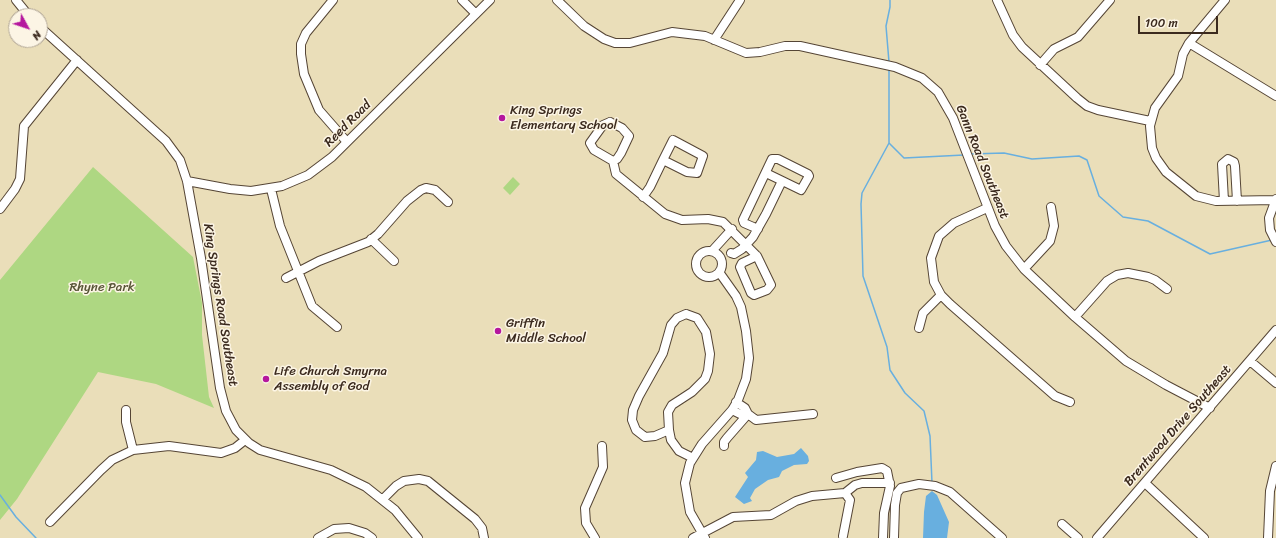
<!DOCTYPE html>
<style>
body{margin:0}
#map{position:relative;width:1276px;height:538px;overflow:hidden;background:#eadeb9;font-family:Sriracha,sans-serif}
canvas{display:block}
.north{position:absolute;left:8px;top:8px;width:40px;height:40px;box-sizing:border-box;background:#fcf5e5;border:1px solid #afa495;border-radius:50%;rotate:130deg;font-size:11px;font-weight:700;line-height:16px;text-align:center;color:#3b2a1e}
.north::after{content:'';display:block;margin:auto;width:14px;height:18px;background:#b5179e;clip-path:polygon(50% 0,100% 100%,50% 72%,0 100%)}
.scale{position:absolute;left:1138px;top:16px;width:80px;height:18px;box-sizing:border-box;border:2px solid #3b2a1e;border-top:0;padding-left:5px;font-size:12px;line-height:14px;white-space:nowrap;color:#3b2a1e;-webkit-text-stroke:3px #fcf5e5;paint-order:stroke}
</style>
<div id="map">
<canvas width="1276" height="538"></canvas>
<div class="north">N</div>
<div class="scale">100 m</div>
</div>
<script>
const ctx = document.querySelector('canvas').getContext('2d');
ctx.lineJoin = 'round';
function fill(path, color) { ctx.fillStyle = color; ctx.fill(path, 'evenodd'); }
const poly = rows => new Path2D(rows.map(r => 'M' + r).join(''));
function trace(path, color, width, dash) { ctx.strokeStyle = color; ctx.lineWidth = width; ctx.lineCap = dash ? 'butt' : 'round'; ctx.setLineDash(dash || []); ctx.stroke(path); }
function write(font, color, halo, rows, align = 'center') {
  ctx.font = font + ' Sriracha,sans-serif'; ctx.lineWidth = 3; ctx.setLineDash([]); ctx.textBaseline = 'middle'; ctx.strokeStyle = halo; ctx.fillStyle = color; for (const [text, x, y, turn = 0] of rows) {
    ctx.save(); ctx.translate(x, y); ctx.rotate((+turn || 0) * Math.PI / 180); ctx.textAlign = isNaN(turn) ? turn : align; if (halo) ctx.strokeText(text, 0, 0); ctx.fillText(text, 0, 0); ctx.restore();
  }
}
fill(poly([
 [93,167,193,257,202,303,202,335,209,397,214,408,156,384,98,372,17,499,0,520,0,280],
 [513,177,520,184,510,195,503,188]
]), '#aed782');
fill(poly([
 [801,448,808,456,809,461,807,464,794,465,782,471,779,477,768,480,755,489,750,498,752,501,744,504,735,497,748,477,745,473,756,460,757,452,763,451,777,457,794,454],
 [932,491,937,495,949,522,947,538,923,538,924,512,926,496]
]), '#68afdf');
trace(poly([
 [889,62,886,26,890,7,890,0],
 [889,68,889,143,862,193,861,204,863,276,887,347,890,370,905,393,924,411,930,436,932,483],
 [889,143,904,158,964,155],
 [970,154,1004,153,1032,159,1079,156,1087,160,1099,196,1123,217,1148,221,1210,254,1272,240],
 [0,495,16,517,36,538]
]), '#68afdf', 1.5);
const minor = poly([
 [16,0,29,16],
 [333,0,306,33,301,44,301,54,304,74,319,110,347,142],
 [462,0,476,14],
 [557,0,584,26,604,39,615,43,630,43,672,32,705,36,746,53,760,52,785,46,800,46,895,67,922,78,938,92,953,118,995,226,1006,246,1024,269,1075,317,1126,361,1166,385,1210,408],
 [997,0,1013,35,1022,47,1077,98,1087,106,1098,110,1150,121],
 [1225,0,1189,43,1183,54,1178,76,1155,108,1150,126,1152,148,1156,158,1166,172,1196,196,1216,201,1275,200],
 [40,27,166,141,180,160,187,181,201,258,220,388,226,411,236,430,249,443,260,450,331,470,366,487,395,510,418,538],
 [714,40,740,0],
 [1189,43,1276,96],
 [1040,65,1054,49,1078,37,1110,0],
 [610,122,622,128,629,136,621,153,617,159,613,161,594,150,590,143,603,125,610,122],
 [673,140,703,156,697,173,687,172,663,160,673,140],
 [613,161,616,174,665,214,682,220,708,219,723,222,757,256],
 [187,181,230,189,251,191,282,186,308,175,332,157,490,0],
 [271,189,280,226,312,306,337,327],
 [643,197,650,187,663,160],
 [1276,199,1269,218,1270,230,1276,242],
 [1224,201,1222,164,1228,159,1234,162,1235,166,1237,201],
 [987,208,954,223,939,236,931,258,934,282,941,295,950,304,1055,396,1070,402],
 [0,209,15,189,20,179,24,126,77,60],
 [758,229,744,223,743,220,772,159,778,159,808,174,809,176,801,190,766,173],
 [371,239,394,261],
 [712,251,732,229],
 '696 264a13 13 0 1 1 26 0a13 13 0 1 1-26 0Z',
 [731,253,734,254,742,249,753,237,766,214,782,181],
 [757,256,771,285,767,290,754,295,751,293,740,267,742,263,757,256],
 [1024,269,1050,241,1054,226,1051,207],
 [286,278,319,261,368,242,378,234,407,201,421,190,426,188,435,190,448,202],
 [686,314,697,318,706,332,710,354,708,371,705,379,692,392,672,405,668,412,669,430,655,436,645,437,636,430,632,420,633,410,639,396,663,353,671,325,677,318,686,314],
 [1075,317,1107,281,1117,275,1128,273,1148,277,1155,280,1167,289],
 [919,328,923,313,941,295],
 [1250,361,1276,383],
 [736,402,745,408,748,414],
 [126,410,126,422,133,450],
 [732,410,742,415,748,414,756,420,813,414],
 [669,430,671,440,679,451,693,458],
 [724,446,724,442,727,438,748,414],
 [836,478,857,472,882,468,887,471,890,486,884,513,883,538],
 [1145,483,1204,538],
 [383,499,396,486,404,481,419,479,428,481,475,519,482,528,484,538],
 [50,522,101,470,112,460,133,450,169,446,221,453,235,448,245,440],
 [1062,524,1078,538],
 [843,536,850,500,845,493],
 [318,538,334,529,349,528,365,533,372,538],
 [595,538,586,523,585,508,603,467,602,446],
 [693,538,733,517,771,515,796,501,812,496,845,493,855,485,862,483,890,483],
 [705,538,690,512,685,483,690,463,702,444,732,410,738,400,746,379,749,358,746,331,741,307,736,296,719,272],
 [894,538,895,505,897,493,901,488,919,484,935,486,950,492,1002,538],
 [1097,538,1276,330],
 [1268,538,1270,491,1276,466]
]);
trace(minor, '#554535', 10);
trace(minor, '#fff', 8);
for (const [x, y, r, color] of [
 [502,118,4,"#b5179e"],
 [498,331,4,"#b5179e"],
 [266,379,4,"#b5179e"]
]) { const dot = new Path2D(); dot.arc(x, y, r, 0, 2 * Math.PI); ctx.fillStyle = color; ctx.fill(dot); trace(dot, '#fcf5e5', 1.5); }
write('13px', '#3b2a1e', '#fcf5e5', [
 ["King Springs",510,111],
 ["Elementary School",510,126],
 ["Griffin",506,324],
 ["Middle School",506,339],
 ["Life Church Smyrna",274,372],
 ["Assembly of God",274,387]
], 'left');
write('13px', '#3b2a1e', '#fcf5e5', [
 ["Reed Road",348,124,-45],
 ["Gann Road Southeast",982,162,68],
 ["King Springs Road Southeast",220,305,81],
 ["Brentwood Drive Southeast",1178,426,-49]
]);
write('13px', '#585537', '#fcf5e5', [
 ["Rhyne Park",102,288]
]);
</script>
